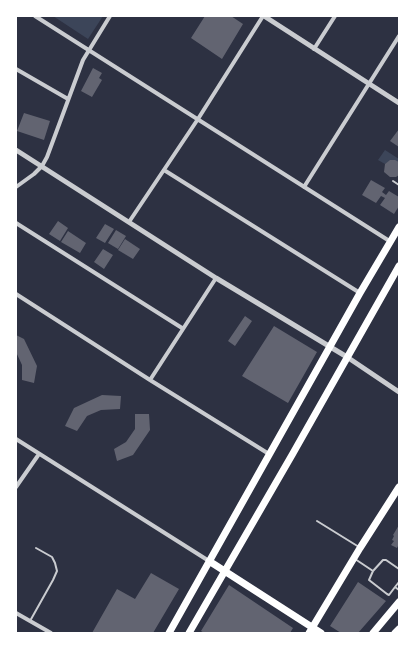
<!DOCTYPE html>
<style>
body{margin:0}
#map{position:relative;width:415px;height:649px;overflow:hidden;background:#2d3142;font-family:"Alegreya Sans",sans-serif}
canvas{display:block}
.frame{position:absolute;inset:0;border:17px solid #fff;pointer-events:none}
</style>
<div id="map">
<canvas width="415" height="649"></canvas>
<div class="frame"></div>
</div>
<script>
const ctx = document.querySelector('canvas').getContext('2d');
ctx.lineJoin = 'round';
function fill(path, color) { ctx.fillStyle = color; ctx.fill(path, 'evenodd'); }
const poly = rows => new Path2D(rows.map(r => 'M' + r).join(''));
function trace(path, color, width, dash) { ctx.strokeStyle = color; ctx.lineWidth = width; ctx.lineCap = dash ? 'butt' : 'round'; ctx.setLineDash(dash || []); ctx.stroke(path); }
fill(poly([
 [53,16,103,16,88,39],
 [385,150,399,159,399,162,391,160,385,164,378,160]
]), '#3c4559');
fill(poly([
 [205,16,231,16,243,24,222,59,191,38],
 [93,68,102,73,99,78,102,80,92,97,81,91],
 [24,113,50,121,44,140,17,131],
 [399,129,399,147,390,141],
 [390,160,395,160,399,162,399,175,396,177,390,177,384,172,385,164],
 [371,180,385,188,382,192,386,195,389,191,399,197,399,206,394,214,380,205,385,198,381,196,376,203,362,195],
 [58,221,68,228,60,241,49,234],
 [105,224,114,229,105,243,96,238],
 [116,230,126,236,118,249,108,243],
 [68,231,86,243,80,253,61,242],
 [125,239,140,249,133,259,118,250],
 [103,249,113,255,104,269,94,262],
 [245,316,252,321,235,346,228,341],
 [274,326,317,352,288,403,242,376],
 [16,335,24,339,37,366,34,383,22,380,22,365,16,352],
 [102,395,121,396,120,409,101,410,87,416,77,431,65,426,74,408],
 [135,414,149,414,150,430,133,455,117,461,114,449,126,442,135,429],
 [399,525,399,544,397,548,391,545,394,541,392,540,394,536,393,535],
 [151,573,179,589,153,633,92,633,117,589,135,599],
 [358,582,386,601,358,633,341,633,330,626],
 [229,585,293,628,290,633,204,633,201,631]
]), '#626471');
trace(poly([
 [393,181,399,185],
 [317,521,359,547],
 [355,559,373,571,369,580,387,594,389,595,395,587,399,590],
 [373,571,383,560,386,560,399,569],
 [395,587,399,582],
 [30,621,53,580,57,571,55,563,52,557,36,548]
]), '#caccd0', 2);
trace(poly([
 [35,16,391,242],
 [314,49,335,16],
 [16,69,68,99],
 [164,170,360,293],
 [16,187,34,174,42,166,47,157,83,60,110,16],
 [304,187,399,36],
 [129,222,198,119,263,16],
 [16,223,182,328],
 [16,294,150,380,269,454],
 [150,380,216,278],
 [16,439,209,561],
 [16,487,39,454],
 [16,613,51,633]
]), '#caccd0', 4);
trace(poly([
 [264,16,399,103],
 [16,150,216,278,347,357,399,392]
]), '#caccd0', 5);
trace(poly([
 [209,561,321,633],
 [169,633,360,293,399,227],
 [189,633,292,455,399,266],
 [309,633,360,548,399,487],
 [373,633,399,602],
 [395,633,399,629]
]), '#fff', 7);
</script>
